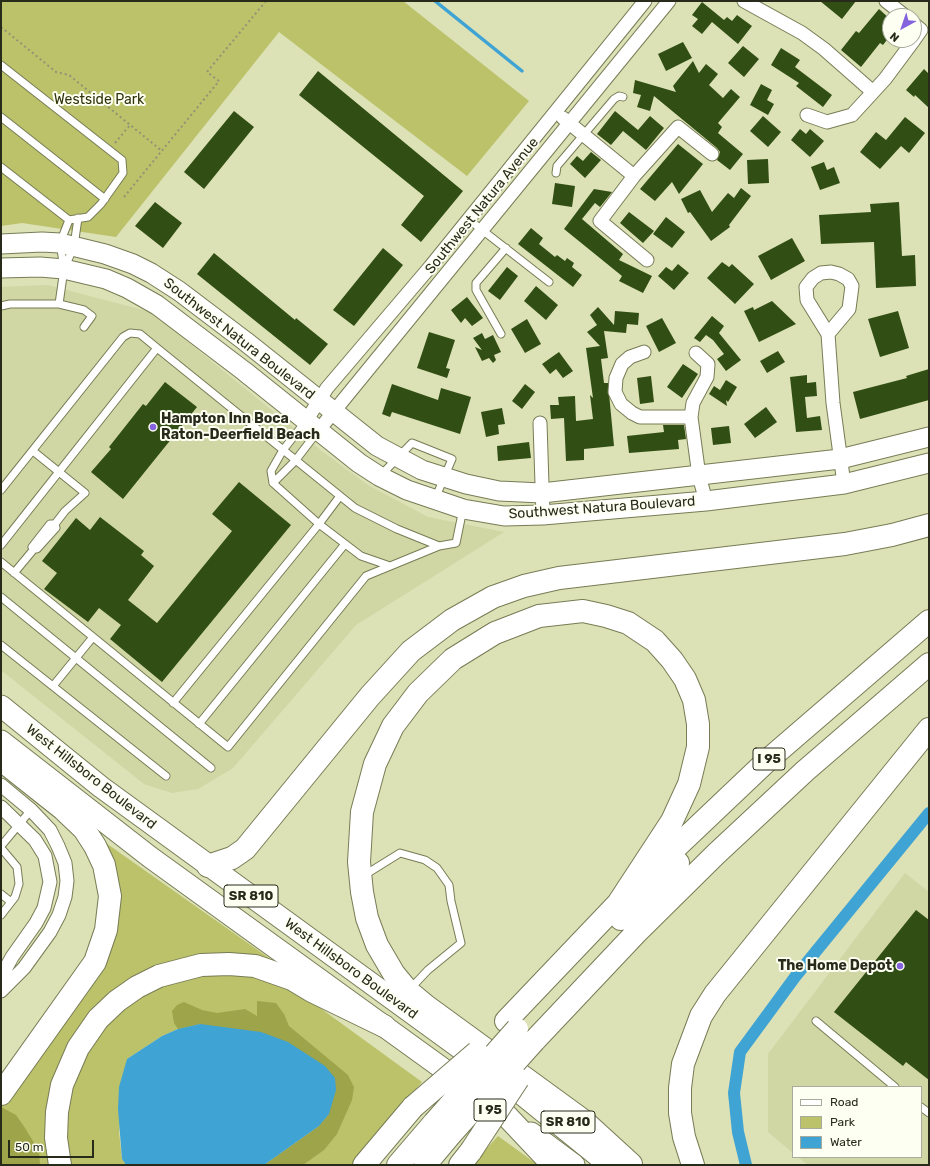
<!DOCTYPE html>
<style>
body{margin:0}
#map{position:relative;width:930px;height:1166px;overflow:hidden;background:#dce1b6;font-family:Rubik,sans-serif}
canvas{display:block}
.frame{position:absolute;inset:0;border:2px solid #282a1a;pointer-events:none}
.legend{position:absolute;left:792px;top:1086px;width:130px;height:72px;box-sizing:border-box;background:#fdfff2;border:1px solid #a8aa9c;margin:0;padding:5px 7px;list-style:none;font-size:12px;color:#282a1a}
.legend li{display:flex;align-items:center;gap:8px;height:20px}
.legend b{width:20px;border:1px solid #a8aa9c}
.north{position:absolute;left:882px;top:8px;width:40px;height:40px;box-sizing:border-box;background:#fdfff2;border:1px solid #a8aa9c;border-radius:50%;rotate:220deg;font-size:11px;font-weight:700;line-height:16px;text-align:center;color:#282a1a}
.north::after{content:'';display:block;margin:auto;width:14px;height:18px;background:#8563de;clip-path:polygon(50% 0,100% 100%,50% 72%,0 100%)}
.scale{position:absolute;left:8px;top:1140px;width:86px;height:18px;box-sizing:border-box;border:2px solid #282a1a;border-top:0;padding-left:5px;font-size:12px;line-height:14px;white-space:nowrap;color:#282a1a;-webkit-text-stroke:3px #fdfff2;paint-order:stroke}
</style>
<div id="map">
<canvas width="930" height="1166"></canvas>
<div class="frame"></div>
<ul class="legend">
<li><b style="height:5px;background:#fff"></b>Road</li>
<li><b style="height:11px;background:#bbc26a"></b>Park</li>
<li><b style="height:11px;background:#3fa3d3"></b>Water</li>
</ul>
<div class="north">N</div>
<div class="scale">50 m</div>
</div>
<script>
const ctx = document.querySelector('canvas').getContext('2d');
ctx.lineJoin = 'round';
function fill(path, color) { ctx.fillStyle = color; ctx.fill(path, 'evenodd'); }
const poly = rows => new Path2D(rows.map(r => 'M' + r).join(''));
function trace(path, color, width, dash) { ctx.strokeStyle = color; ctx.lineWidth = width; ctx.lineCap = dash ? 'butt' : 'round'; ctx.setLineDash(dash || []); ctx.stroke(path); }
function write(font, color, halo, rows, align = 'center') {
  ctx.font = font + ' Rubik,sans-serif'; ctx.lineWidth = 4; ctx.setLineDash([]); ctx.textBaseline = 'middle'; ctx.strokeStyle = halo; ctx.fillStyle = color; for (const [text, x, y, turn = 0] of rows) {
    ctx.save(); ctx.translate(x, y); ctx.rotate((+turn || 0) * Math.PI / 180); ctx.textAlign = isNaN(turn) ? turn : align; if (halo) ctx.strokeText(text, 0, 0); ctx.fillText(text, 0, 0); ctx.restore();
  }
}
fill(poly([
 [47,285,151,312,323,452,368,485,428,517,504,532,356,625,233,768,198,789,172,793,144,784,1,670,1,287],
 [905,873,929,892,929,1165,808,1165,798,1157,921,1157,921,1087,793,1087,793,1153,768,1132,768,1054]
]), '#d0d6a4');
fill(poly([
 [1,1,403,1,529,101,467,176,279,32,116,237,22,223,1,226],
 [96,836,279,965,169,966,58,1070,47,1104,46,1132,50,1165,1,1165,1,1103,104,953],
 [215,971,268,979,305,997,422,1082,352,1165,264,1165,319,1126,178,1029,162,1036,127,1059,119,1132,122,1159,126,1165,67,1165,65,1111,81,1057,116,1013,159,985],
 [498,1136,538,1165,472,1165]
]), '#bbc26a');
fill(poly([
 [257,1001,276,1003,284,1014,289,1026,348,1075,354,1087,352,1100,337,1134,324,1150,303,1165,264,1165,319,1126,329,1114,200,1024,178,1029,174,1023,172,1011,177,1005,184,1002,202,1010,217,1013,245,1009,257,1016],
 [1,1107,16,1115,25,1128,39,1151,40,1165,1,1165]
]), '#9da449');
fill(poly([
 [200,1024,261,1032,288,1042,325,1066,335,1078,336,1090,329,1114,319,1126,264,1165,126,1165,122,1159,118,1109,119,1087,127,1059,162,1036,178,1029]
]), '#3fa3d3');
trace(poly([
 [435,1,522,71]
]), '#3fa3d3', 3.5);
trace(poly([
 [746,1165,738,1132,734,1093,740,1052,795,977,929,813]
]), '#3fa3d3', 12);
fill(poly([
 [820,1,856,1,842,19],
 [702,2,724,20,727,17,732,21,737,15,752,26,738,44,712,22,702,34,692,26,698,19,692,15],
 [879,9,890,19,890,36,883,45,880,43,861,67,841,50,856,31,859,33],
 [683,42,692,58,666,71,658,54],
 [743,46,759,59,744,77,728,63],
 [781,48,800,60,795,67,832,95,823,107,796,86,799,83,771,65],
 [693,61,699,73,706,64,718,74,709,85,723,98,731,89,740,97,718,123,722,127,718,133,743,154,730,170,717,160,720,152,717,148,654,96,650,111,637,107,641,95,633,93,635,80,676,92,673,86],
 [924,69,929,74,929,108,915,95,914,97,906,90],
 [318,71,463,191,421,242,401,225,424,196,299,95],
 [761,84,772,90,767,100,774,104,768,115,750,105],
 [234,111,254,127,204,189,184,172],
 [615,111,638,130,650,116,664,128,646,150,623,131,611,145,597,134],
 [763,116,781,132,768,147,750,131],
 [905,117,925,133,909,153,901,146,880,169,860,152,876,132,886,140],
 [800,129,806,134,810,129,824,141,810,157,791,140],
 [678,144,703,164,679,194,672,182,655,201,640,189],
 [591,152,601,160,585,178,570,164,577,156,583,161],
 [768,159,769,183,748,184,747,160],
 [824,162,827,170,834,167,840,183,820,190,811,167],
 [555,183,575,186,572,207,552,204],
 [741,188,751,196,729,225,730,227,711,241,690,212,688,213,681,199,700,190,712,212,728,193,734,198],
 [594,189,612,192,600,207,595,203,582,219,623,254,619,260,652,276,643,293,619,281,622,276,564,229],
 [155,202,182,223,163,248,135,226],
 [899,202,902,256,915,255,916,286,876,288,874,242,821,244,819,215,871,212,870,204],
 [629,212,654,231,643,243,620,223],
 [666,217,685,232,672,248,653,234],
 [531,228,543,238,539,244,555,257,557,255,565,261,567,258,574,263,572,267,582,275,573,287,518,244],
 [792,238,805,261,771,280,758,256],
 [383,248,403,265,354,326,333,310],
 [214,253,295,320,296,318,328,344,310,365,197,274],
 [722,262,729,267,732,264,754,284,735,304,707,278],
 [678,264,689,273,674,290,658,276,666,267,672,271],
 [507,267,518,276,500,300,488,291],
 [536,286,558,305,546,320,524,301],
 [467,297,483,318,472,326,465,318,461,323,451,310],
 [772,301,796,324,759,342,744,311,753,307,754,310],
 [598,307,614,325,615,311,639,313,638,325,627,324,626,333,604,331,608,358,601,359,604,383,608,383,614,446,584,449,584,460,566,461,564,418,551,419,550,405,559,405,558,397,575,396,576,421,593,419,590,395,593,398,586,348,600,346,587,332,597,325,590,315],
 [898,311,909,348,880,357,868,319],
 [712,316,724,326,719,333,741,360,726,371,717,359,724,354,713,340,706,335,700,342,694,338],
 [662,318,676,343,659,352,646,326],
 [527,319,541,344,525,353,511,329],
 [429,332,455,340,446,368,450,369,447,378,417,368],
 [482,333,485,339,493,335,501,352,494,355,496,360,493,363,489,358,482,361,475,347,482,350,473,338],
 [778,351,785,362,767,373,760,361],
 [559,352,573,371,563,378,556,369,550,374,542,364],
 [683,364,698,374,682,398,667,387],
 [929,369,929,400,860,419,853,392,907,378,906,376],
 [807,375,807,383,816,382,817,396,805,397,807,418,820,416,822,430,796,432,790,377],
 [651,376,654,402,640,404,637,378],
 [726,380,737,387,728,402,726,400,727,406,709,394,714,386,720,390],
 [165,382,197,407,123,499,91,472,111,449,109,447,143,404,146,406],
 [392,384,438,400,441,388,471,397,460,434,392,412,390,417,382,414],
 [525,384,535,392,522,409,512,401],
 [766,407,777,422,755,438,744,424],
 [502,408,505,424,498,425,499,434,486,437,481,412],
 [663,425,684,425,686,439,678,440,679,449,629,453,627,436,664,432],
 [729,426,731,443,713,445,711,428],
 [529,442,531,458,498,461,497,446],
 [239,482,291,525,162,682,110,639,121,625,99,608,88,622,44,589,57,573,42,561,76,518,90,530,100,517,144,551,141,555,154,566,128,600,157,623,232,531,212,514],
 [916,910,929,920,929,1080,906,1062,903,1066,834,1012]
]), '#314f15');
const lane = poly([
 [1,65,122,160,123,173,101,204,88,217,69,220,1,167],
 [1,117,105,199],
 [556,173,557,166,614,99,619,96,623,97],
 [468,219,549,282],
 [69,220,60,243,64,269,59,304,84,310,92,316,84,327],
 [65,267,74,246,78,218],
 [1,306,10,304,59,304],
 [501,334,476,290,476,283,506,248],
 [157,348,355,508,397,529,439,546],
 [33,451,85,493,65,511,55,524,56,528,37,549,34,549,32,547,50,524,55,524],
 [381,475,412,443,452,459,435,499],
 [273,483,295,461,318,431],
 [1,490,123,337,130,333,140,334,157,348,1,545],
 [340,496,319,524,361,556,390,566],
 [1,562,228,747,366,576,439,546,456,543,463,509],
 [14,573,34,549],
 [1,597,211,768],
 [1,645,166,776],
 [53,686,93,637],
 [173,703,319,524,273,483,271,471,283,450,306,421],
 [199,724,345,544],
 [1,846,31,810],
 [1,848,17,867,19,884,15,897,1,915],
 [363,876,400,853,425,860,437,868,449,885,451,901,461,943,428,970,410,989],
 [1,894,11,902],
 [816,1021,895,1087],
 [921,1107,929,1113]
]);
const street = poly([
 [744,1,802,33,824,49,873,92],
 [886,1,905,16],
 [914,24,921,30,914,40],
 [807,115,827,122,852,115,885,79,914,40],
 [563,118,634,176],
 [647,260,600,221,634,176,678,127,712,154],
 [828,334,849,309,852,286,848,279,839,274,831,272,821,273,813,278,806,287,807,300,828,334,833,403,844,484],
 [644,352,630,357,622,364,616,378,615,392,621,404,632,413,640,417,691,417],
 [696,353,708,364,707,377,693,403,691,417,699,476,706,501],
 [306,421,327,388,430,267,645,1],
 [540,423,543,515],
 [318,431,669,1],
 [1,785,31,810,50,830,58,846,65,863,67,881,65,897,59,915,50,932,24,968,1,991],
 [1,807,35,840,45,856,50,882,44,908,36,923,12,957,1,977]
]);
const secondary = poly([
 [1,244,42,242,60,243,105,254,133,264,151,273,179,291,245,341,377,446,422,470,466,484,499,491,542,493,840,459,929,437],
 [1,268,40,267,64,269,106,279,127,288,157,305,244,371,359,463,379,476,407,490,463,509,504,516,543,515,706,501,844,484,929,463]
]);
const primary = poly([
 [1,706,101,787,486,1067],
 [1,741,150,857,464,1084],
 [531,1133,574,1165]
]);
const highway = poly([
 [1,756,10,767,63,809,84,829,95,846,104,865,110,896,106,930,95,962,1,1094],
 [208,866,232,858,245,849,370,696,411,651,452,620,493,597,524,586,559,578,845,544,892,535,929,525],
 [652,870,769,759,929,621],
 [617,905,672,821,689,784,698,747,698,724,694,700,685,679,672,660,655,641,628,623,606,616,583,611,539,616,495,633,453,659,418,693,393,726,375,764,362,812,359,862,362,892,367,918,377,945,394,974,408,991,426,1006,585,1122,631,1164],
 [621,919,678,863],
 [506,1021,627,894],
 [534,1041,636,933,716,854,805,771,929,664],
 [505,1080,610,1165],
 [502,1111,553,1165],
 [60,1165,56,1138,57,1112,62,1085,78,1048,98,1019,117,1001,137,987,159,976,201,965,229,964,255,966,292,979,312,991,384,1026],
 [364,1165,413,1107],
 [398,1165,434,1123],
 [425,1165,451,1134],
 [460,1165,471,1151],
 [693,1165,684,1137,680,1113,680,1088,683,1064,701,1016,715,994,929,729]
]);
trace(lane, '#787c55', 9);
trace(street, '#787c55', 15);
trace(secondary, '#787c55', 21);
trace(primary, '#787c55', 23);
trace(highway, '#787c55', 24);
trace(poly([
 [1,27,56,72,69,75,162,151],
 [115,143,130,125],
 [124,197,219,81,207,72,266,1]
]), '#909474', 2, [2, 3]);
trace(lane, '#fff', 7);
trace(street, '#fff', 13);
trace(secondary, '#fff', 19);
trace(primary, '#fff', 21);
trace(highway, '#fff', 22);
const highwayBridge = poly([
 [413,1107,477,1052],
 [434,1123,517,1029],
 [451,1134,534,1041],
 [471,1151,518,1079]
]);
trace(highwayBridge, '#787c55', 24, []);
trace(highwayBridge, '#fff', 22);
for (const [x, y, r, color] of [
 [153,427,4,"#8563de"],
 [900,966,4,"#8563de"]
]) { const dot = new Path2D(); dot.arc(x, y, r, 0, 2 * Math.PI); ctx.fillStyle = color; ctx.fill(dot); trace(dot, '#fdfff2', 1.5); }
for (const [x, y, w] of [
 [769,759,32],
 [251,896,54],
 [490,1110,32],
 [568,1122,54]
]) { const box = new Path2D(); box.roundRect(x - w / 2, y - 11, w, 22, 3); ctx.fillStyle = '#fdfff2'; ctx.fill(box); trace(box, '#282a1a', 1); }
write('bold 13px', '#282a1a', null, [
 ["I 95",769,759],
 ["SR 810",251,896],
 ["I 95",490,1110],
 ["SR 810",568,1122]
]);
write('14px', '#31330c', '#fdfff2', [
 ["Westside Park",99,100]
]);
write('14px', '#282a1a', '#fdfff2', [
 ["Southwest Natura Avenue",482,206,-51],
 ["Southwest Natura Boulevard",239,339,38],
 ["Southwest Natura Boulevard",602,508,-4],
 ["West Hillsboro Boulevard",91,777,38],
 ["West Hillsboro Boulevard",351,969,36]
]);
write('bold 14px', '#282a1a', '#fdfff2', [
 ["Hampton Inn Boca",161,419],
 ["Raton-Deerfield Beach",161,435],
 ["The Home Depot",892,966,"right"]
], 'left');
</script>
